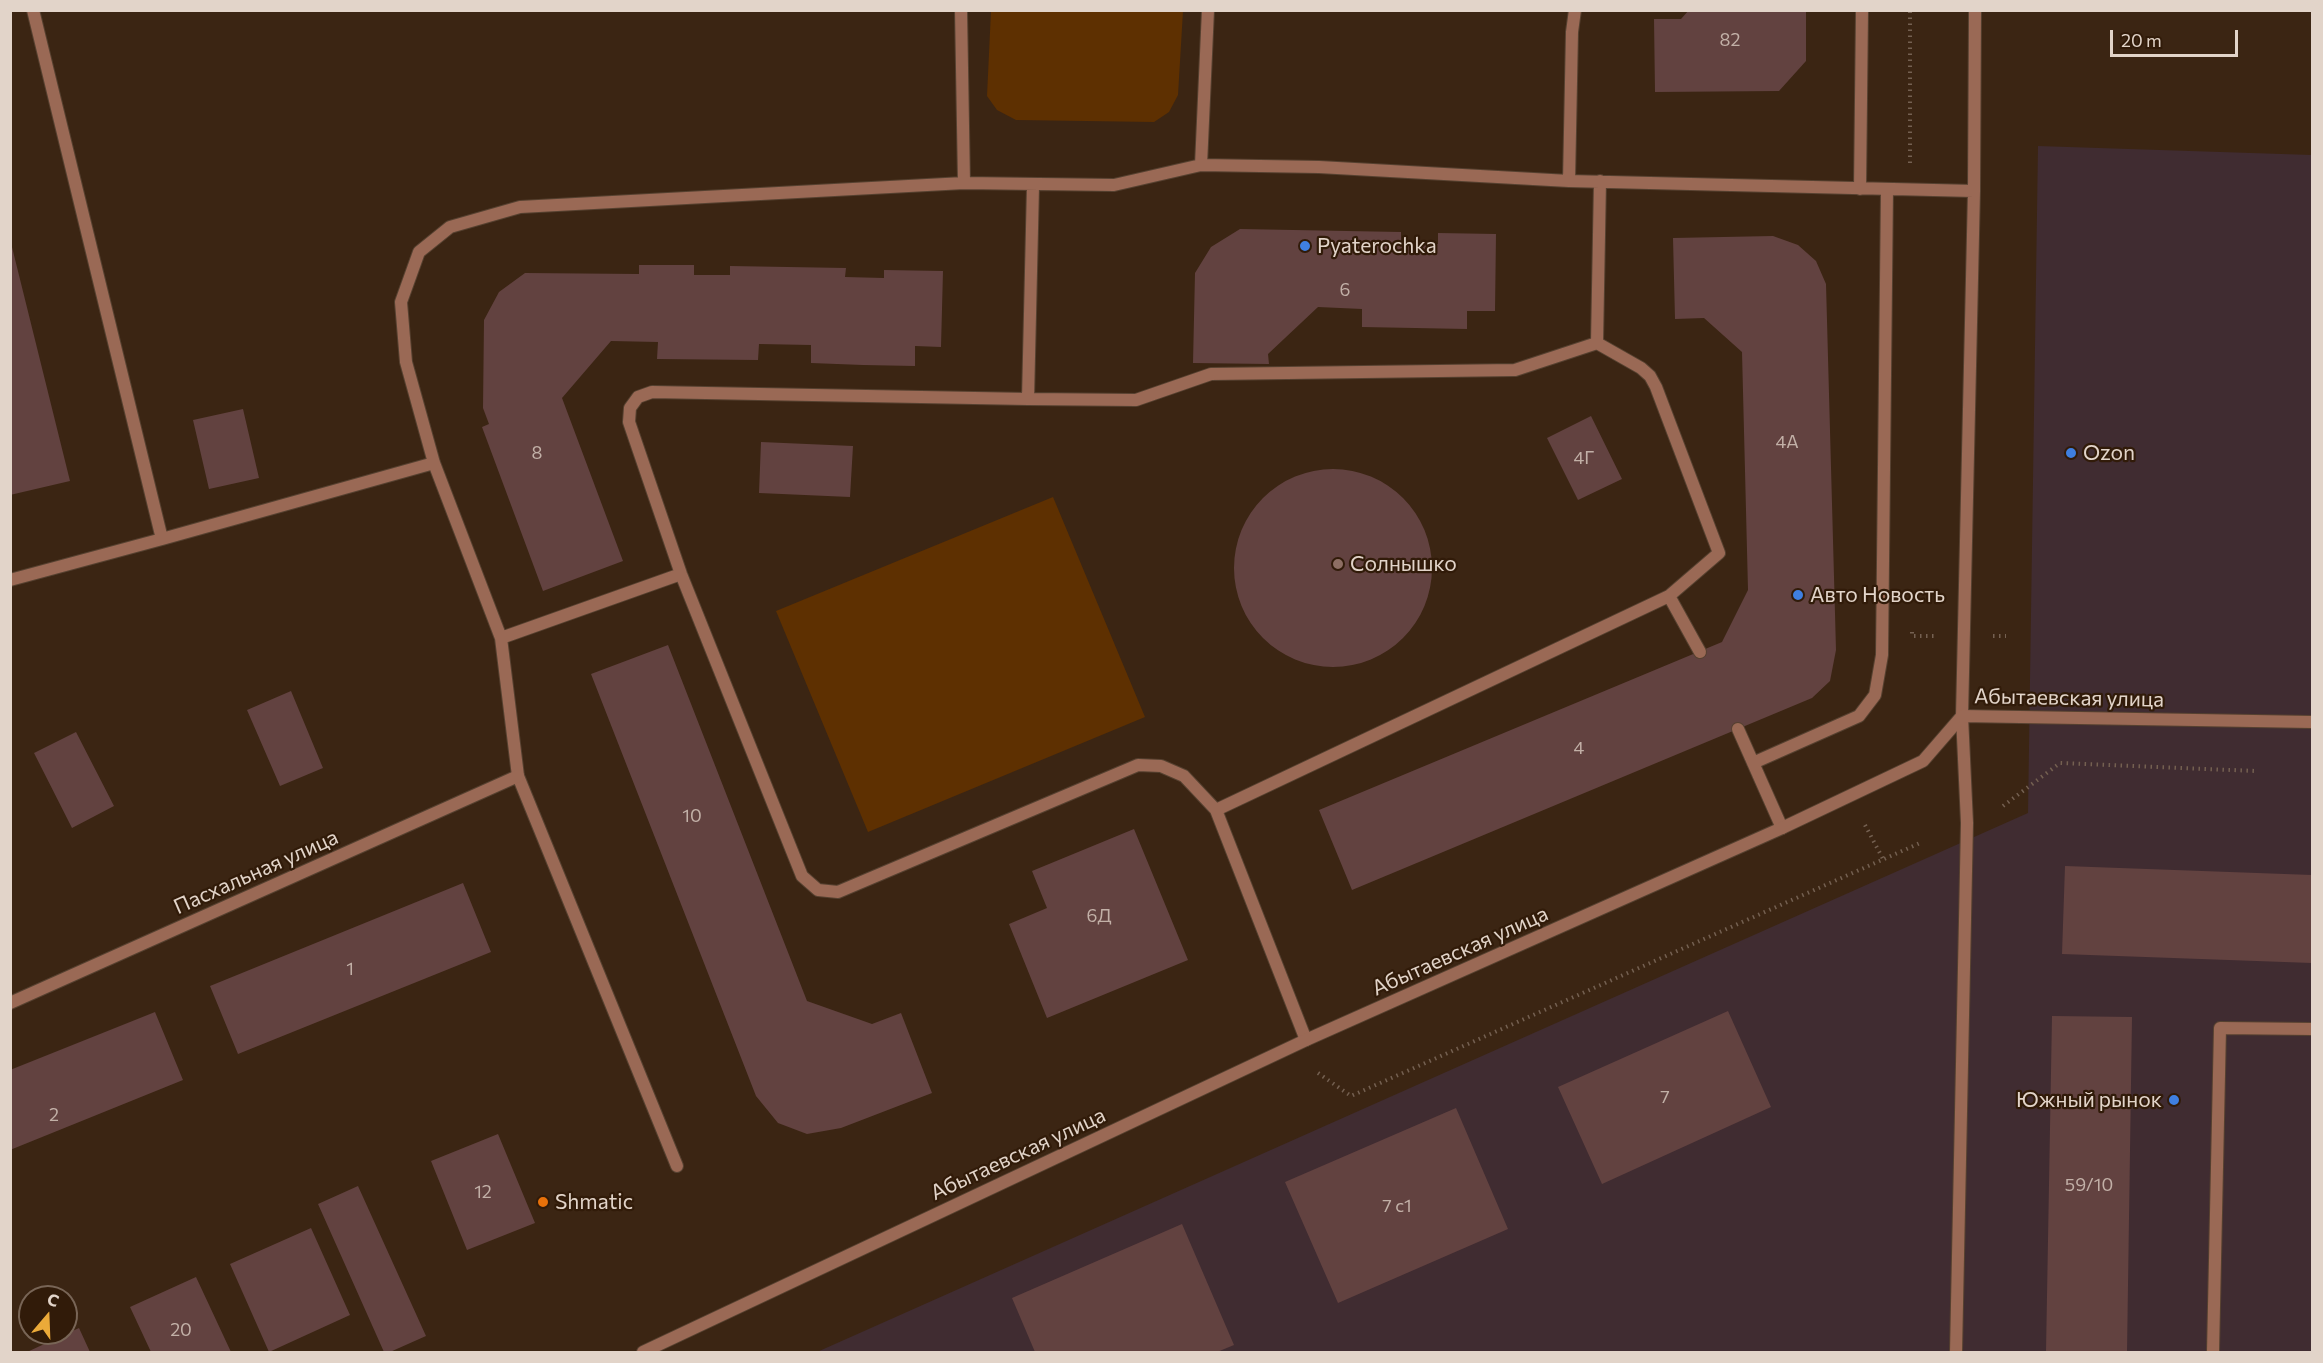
<!DOCTYPE html>
<meta charset="utf-8">
<style>
body{margin:0}
#map{position:relative;width:2323px;height:1363px;overflow:hidden;background:#3b2513;font-family:Commissioner,sans-serif}
canvas{display:block}
.frame{position:absolute;inset:0;border:12px solid #e2d4c9;pointer-events:none}
.north{position:absolute;left:18px;top:1285px;width:60px;height:60px;box-sizing:border-box;background:#311b09;border:2px solid #786556;border-radius:50%;rotate:19deg;font-size:16px;font-weight:700;line-height:24px;text-align:center;color:#e2d4c9}
.north::after{content:'';display:block;margin:auto;width:21px;height:27px;background:#ebaa39;clip-path:polygon(50% 0,100% 100%,50% 72%,0 100%)}
.scale{position:absolute;left:2110px;top:30px;width:128px;height:27px;box-sizing:border-box;border:3px solid #e2d4c9;border-top:0;padding-left:8px;font-size:18px;line-height:21px;white-space:nowrap;color:#e2d4c9;-webkit-text-stroke:4px #311b09;paint-order:stroke}
</style>
<div id="map">
<canvas width="2323" height="1363"></canvas>
<div class="frame"></div>
<div class="north">С</div>
<div class="scale">20 m</div>
</div>
<script>
const ctx = document.querySelector('canvas').getContext('2d');
ctx.lineJoin = 'round';
function fill(path, color) { ctx.fillStyle = color; ctx.fill(path, 'evenodd'); }
const poly = rows => new Path2D(rows.map(r => 'M' + r).join(''));
function trace(path, color, width, dash) { ctx.strokeStyle = color; ctx.lineWidth = width; ctx.lineCap = dash ? 'butt' : 'round'; ctx.setLineDash(dash || []); ctx.stroke(path); }
function write(font, color, halo, rows, align = 'center') {
  ctx.font = font + ' Commissioner,sans-serif'; ctx.lineWidth = 4.5; ctx.setLineDash([]); ctx.textBaseline = 'middle'; ctx.strokeStyle = halo; ctx.fillStyle = color; for (const [text, x, y, turn = 0] of rows) {
    ctx.save(); ctx.translate(x, y); ctx.rotate((+turn || 0) * Math.PI / 180); ctx.textAlign = isNaN(turn) ? turn : align; if (halo) ctx.strokeText(text, 0, 0); ctx.fillText(text, 0, 0); ctx.restore();
  }
}
fill(poly([
 [2038,146,2312,155,2312,1352,817,1352,2028,813]
]), '#402c31');
fill(poly([
 [991,11,1183,11,1178,95,1169,112,1154,122,1016,120,997,110,987,96],
 [1053,497,1145,717,868,832,776,611]
]), '#5e3001');
fill(poly([
 [1689,10,1806,10,1806,61,1779,91,1655,92,1654,19,1681,19],
 [1240,229,1401,232,1401,243,1438,244,1438,233,1496,234,1495,311,1467,311,1467,329,1362,327,1362,309,1318,307,1268,354,1269,364,1193,363,1195,273,1211,247],
 [1773,236,1798,245,1816,261,1826,284,1836,650,1830,681,1812,698,1352,890,1319,810,1722,642,1748,590,1742,352,1704,318,1675,319,1673,238],
 [10,239,70,481,10,495],
 [639,265,694,265,694,275,730,275,730,266,846,268,845,277,884,278,884,270,943,271,941,347,915,346,915,366,863,365,811,363,811,345,759,344,758,360,657,359,658,342,611,341,562,398,623,561,543,591,482,427,489,424,483,408,484,320,499,292,525,273,639,274],
 [243,409,259,478,209,489,193,420],
 [1591,416,1622,479,1578,500,1547,438],
 [761,442,853,446,850,497,759,493],
 '1234 568a99 99 0 1 1 198 0a99 99 0 1 1-198 0Z',
 [668,645,807,1001,872,1024,901,1013,932,1093,841,1128,807,1134,778,1123,756,1096,591,674],
 [291,691,323,768,280,786,247,710],
 [76,732,114,806,72,828,34,753],
 [1134,829,1188,960,1047,1018,1009,924,1047,908,1032,871],
 [2065,866,2312,875,2312,963,2062,954],
 [463,883,491,952,238,1054,210,986],
 [1728,1011,1771,1107,1602,1184,1558,1087],
 [155,1012,183,1080,10,1150,10,1070],
 [2052,1016,2132,1017,2127,1352,2046,1352],
 [1456,1108,1508,1229,1338,1303,1285,1182],
 [498,1134,535,1223,467,1250,431,1161],
 [358,1186,426,1336,390,1352,384,1352,318,1204],
 [1182,1224,1234,1345,1217,1352,1035,1352,1012,1298],
 [311,1228,350,1315,269,1352,230,1264],
 [196,1277,231,1352,151,1352,130,1307],
 [79,1328,90,1352,27,1352]
]), '#624240');
const service = poly([
 [961,10,964,183],
 [1201,165,1208,10],
 [1569,181,1572,32,1575,10],
 [1033,186,1028,399,652,392,638,397,630,408,629,422,681,574,802,876,818,890,838,892,1138,765,1161,766,1184,776,1216,810,1306,1040],
 [1860,189,1862,10],
 [1597,343,1600,181],
 [1028,399,1136,400,1211,374,1515,370,1597,343,1641,368,1650,376,1656,387,1719,553,1669,596,1216,810],
 [162,539,434,463],
 [10,580,162,539,33,10],
 [1669,596,1700,652],
 [501,638,681,574],
 [1738,729,1782,828],
 [1753,763,1859,716,1875,695,1882,655,1887,189],
 [677,1166,518,776,501,638,434,463,406,362,401,302,419,252,450,227,520,207,964,183,1114,185,1201,165,1319,167,1569,181,1974,191],
 [1956,1352,1967,823,1962,716,1974,191,1975,10],
 [2213,1352,2220,1028,2312,1029]
]);
const minor = poly([
 [10,1003,518,776],
 [643,1352,1306,1040,1782,828,1923,761,1962,716,2312,722]
]);
trace(service, '#564130', 14);
trace(minor, '#564130', 14);
trace(poly([
 [1910,163,1910,10],
 [1912,632,1912,636,1937,636],
 [1993,636,2006,636],
 [2003,806,2060,763,2256,771],
 [1865,825,1883,859],
 [1318,1073,1351,1096,1920,843]
]), '#746051', 4, [1.5, 4.5]);
trace(service, '#9a6955', 12);
trace(minor, '#9a6955', 12);
for (const [x, y, r, color] of [
 [1305,246,6,"#3f7fe0"],
 [2071,453,6,"#3f7fe0"],
 [1338,564,6,"#8d6e63"],
 [1798,595,6,"#3f7fe0"],
 [2174,1100,6,"#3f7fe0"],
 [543,1202,6,"#e8710a"]
]) { const dot = new Path2D(); dot.arc(x, y, r, 0, 2 * Math.PI); ctx.fillStyle = color; ctx.fill(dot); trace(dot, '#311b09', 2); }
write('18px', '#c2b0a7', null, [
 ["82",1730,40],
 ["6",1345,290],
 ["4А",1787,442],
 ["8",537,453],
 ["4Г",1584,458],
 ["4",1579,748],
 ["10",692,816],
 ["6Д",1099,916],
 ["1",350,969],
 ["7",1665,1097],
 ["2",54,1115],
 ["59/10",2089,1185],
 ["12",483,1192],
 ["7 с1",1397,1206],
 ["20",181,1330]
]);
write('21px', '#e2d4c9', '#311b09', [
 ["Pyaterochka",1317,246],
 ["Ozon",2083,453],
 ["Солнышко",1350,564],
 ["Авто Новость",1810,595],
 ["Южный рынок",2162,1100,"right"],
 ["Shmatic",555,1202]
], 'left');
write('21px', '#e2d4c9', '#311b09', [
 ["Абытаевская улица",2069,698,1],
 ["Пасхальная улица",256,872,-24],
 ["Абытаевская улица",1460,951,-24],
 ["Абытаевская улица",1018,1154,-25]
]);
</script>
